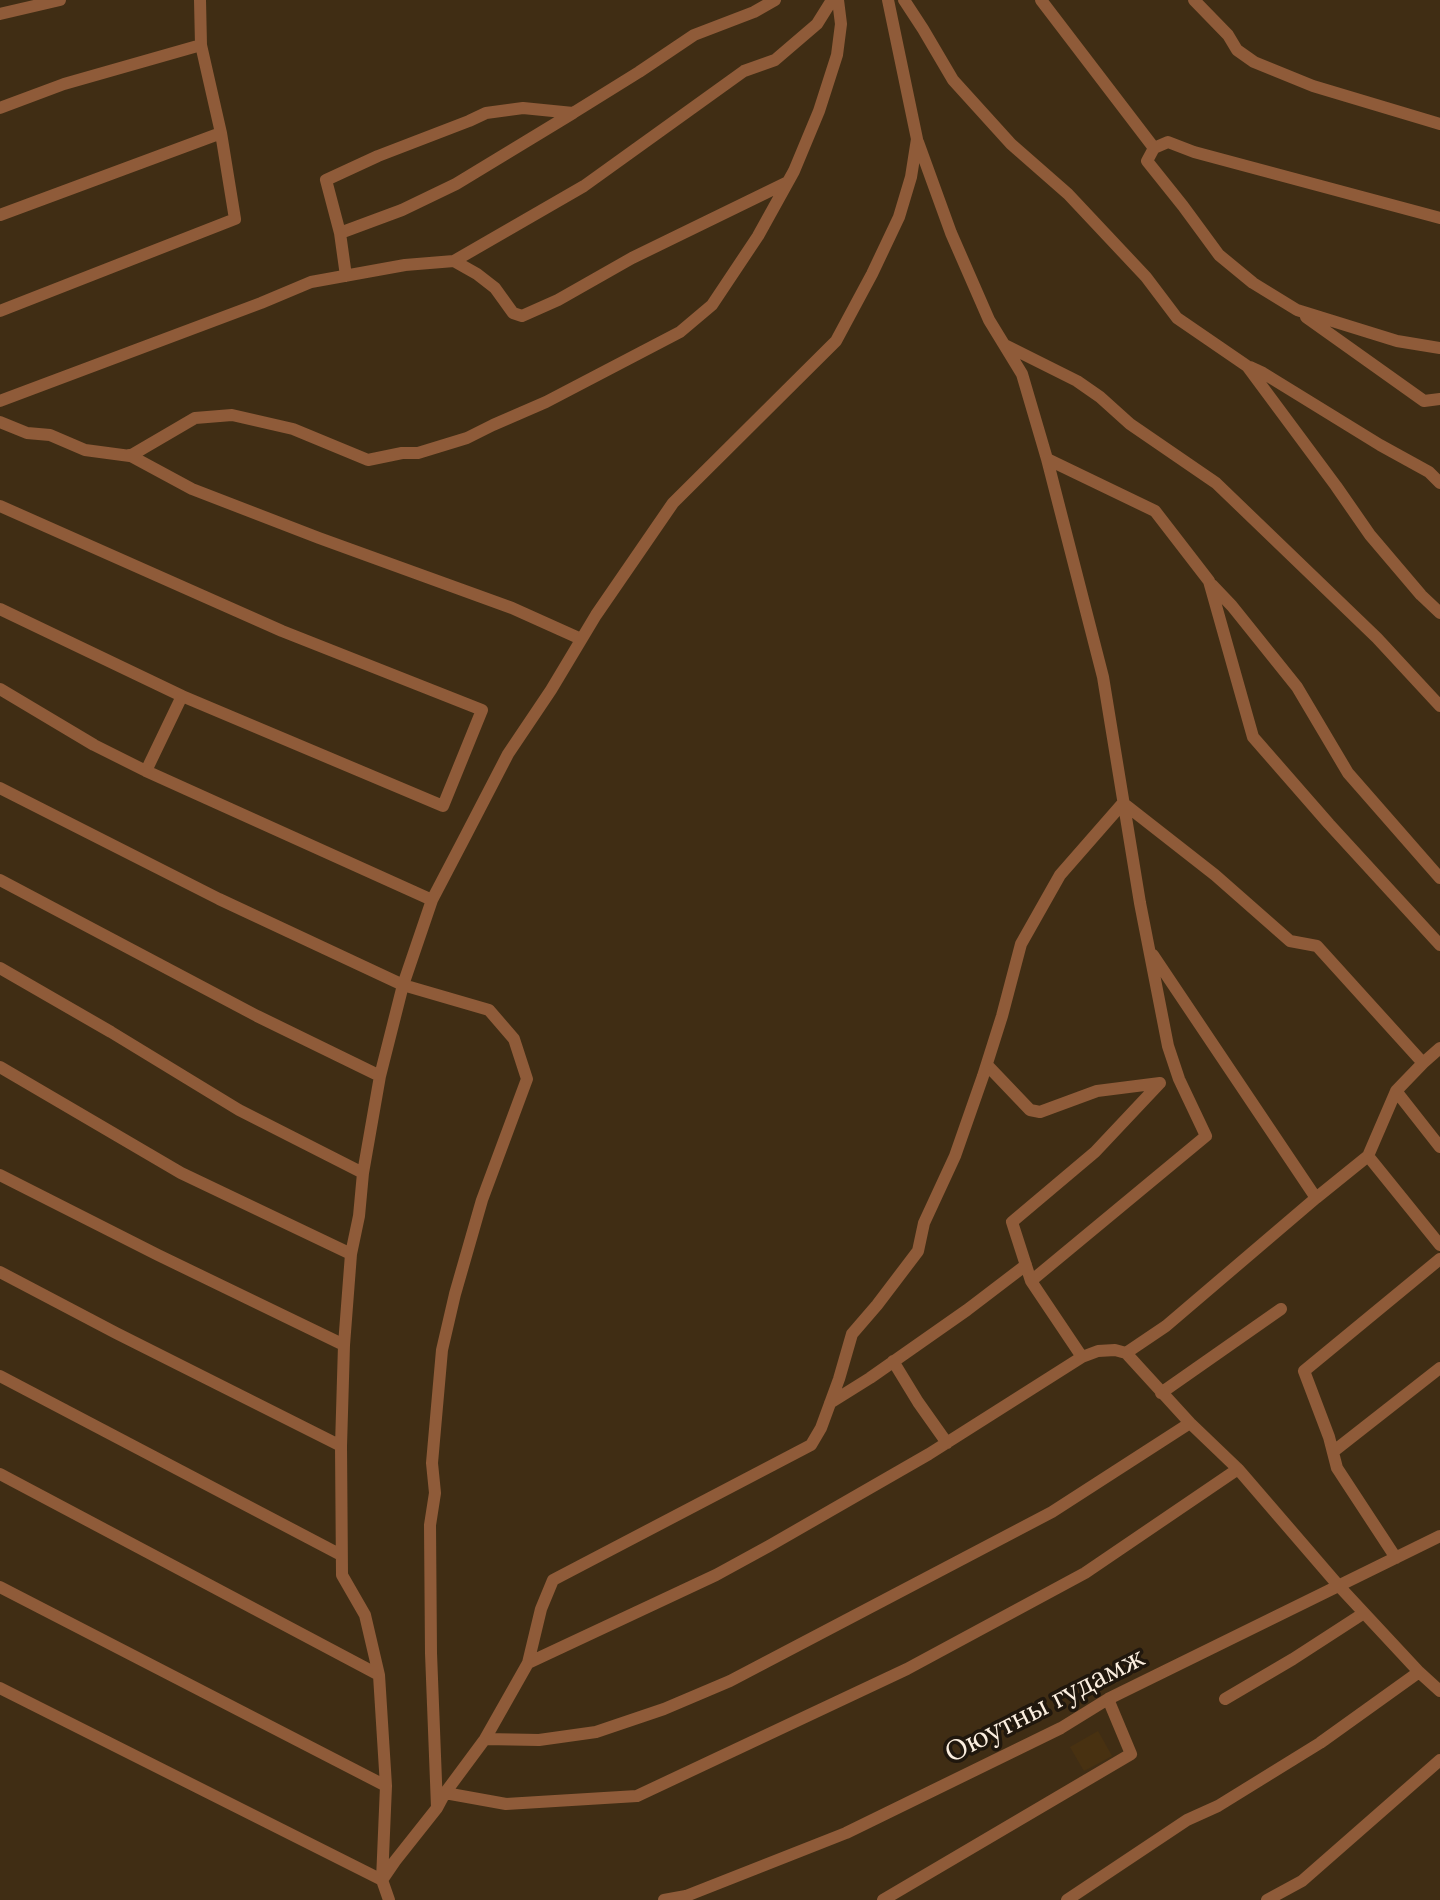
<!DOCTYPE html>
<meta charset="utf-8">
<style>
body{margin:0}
canvas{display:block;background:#402d14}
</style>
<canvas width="1440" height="1900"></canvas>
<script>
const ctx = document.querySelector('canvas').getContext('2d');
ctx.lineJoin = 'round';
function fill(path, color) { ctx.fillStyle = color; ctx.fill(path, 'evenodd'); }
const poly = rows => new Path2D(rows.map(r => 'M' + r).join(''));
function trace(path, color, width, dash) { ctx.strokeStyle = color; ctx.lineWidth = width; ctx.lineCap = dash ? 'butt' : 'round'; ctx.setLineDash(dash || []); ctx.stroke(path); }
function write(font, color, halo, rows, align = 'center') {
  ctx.font = font + ' Lora,serif'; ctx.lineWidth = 7; ctx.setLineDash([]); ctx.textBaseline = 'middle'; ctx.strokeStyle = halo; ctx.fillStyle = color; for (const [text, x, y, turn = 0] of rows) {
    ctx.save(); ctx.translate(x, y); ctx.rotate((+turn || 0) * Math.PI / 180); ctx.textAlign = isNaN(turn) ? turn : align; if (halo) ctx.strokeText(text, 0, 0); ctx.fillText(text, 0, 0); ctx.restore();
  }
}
fill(poly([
 [1098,1731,1112,1756,1084,1771,1070,1747]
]), '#483111');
trace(poly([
 [904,0,923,29,953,80,1011,144,1068,194,1146,277,1177,318,1247,366,1336,486,1370,535,1421,595,1440,613],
 [1041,0,1154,148,1147,161,1183,206,1219,255,1253,283,1297,310,1397,341,1440,348],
 [1194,0,1228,35,1237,50,1254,62,1313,86,1440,124],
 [0,14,60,0],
 [0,108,64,84,201,45],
 [573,113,639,72,694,35,754,12,775,0],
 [918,142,951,233,989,320,1022,374,1047,459,1155,511,1209,581,1253,737,1329,824,1440,945],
 [1154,148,1168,142,1194,152,1440,218],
 [0,215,221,133],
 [340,233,402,210,456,184,573,113,523,108,486,113,469,121,378,156,326,180,340,233,346,276],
 [454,261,477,274,495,288,513,313,522,316,558,300,632,258,788,182],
 [0,311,235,219,221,133,201,45,200,0],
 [1306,317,1424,401,1440,399],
 [1005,345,1077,381,1100,397,1130,424,1216,483,1377,638,1440,706],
 [1250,367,1263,373,1380,445,1429,472,1440,483],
 [0,401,261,303,311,282,405,265,454,261,584,186,744,71,775,60,817,24,832,0],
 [0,422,27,433,50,435,85,450,130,456,195,418,232,415,293,429,368,460,402,453,418,453,467,438,493,425,546,402,680,332,712,305,758,236,794,171,819,111,837,55,841,24,838,0],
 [129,455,192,489,319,538,512,608,581,639],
 [0,506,282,631,482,710,443,806,182,696,0,609],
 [1212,585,1232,606,1297,687,1348,773,1440,878],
 [0,689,94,745,146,771,432,900],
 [146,771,182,696],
 [0,788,219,899,403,985,489,1010,514,1039,527,1079,482,1200,455,1294,442,1350,432,1463,435,1493,430,1525,431,1653,437,1807],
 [0,880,257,1016,380,1076],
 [1153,955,1316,1198],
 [0,968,111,1032,239,1110,363,1173],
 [987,1065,1030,1110,1040,1112,1097,1091,1160,1083],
 [0,1067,181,1173,351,1254],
 [1396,1091,1423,1063,1440,1048],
 [1368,1156,1440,1245],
 [0,1175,158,1255,344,1345],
 [0,1272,116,1333,341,1446],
 [1031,1281,1206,1136,1179,1079,1168,1046,1140,903,1103,677,1047,459],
 [1126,1353,1190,1423,1238,1469,1338,1585,1419,1672,1440,1691],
 [1082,1357,1031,1281,1012,1222,1095,1152,1160,1083],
 [893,1361,918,1402,947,1443],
 [0,1376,341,1555],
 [1161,1393,1281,1309],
 [830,1403,870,1378,967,1310,1026,1265],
 [1334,1451,1440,1368],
 [0,1474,379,1675],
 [1396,1558,1337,1468,1329,1437,1304,1371,1440,1259],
 [0,1587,386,1786],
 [528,1663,541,1609,553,1580,811,1445,821,1428,839,1379,852,1334,877,1305,918,1251,924,1223,955,1156,983,1076,1002,1016,1021,944,1060,875,1123,803,1215,875,1290,941,1317,946,1423,1063],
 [0,1688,382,1880,386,1786,379,1675,365,1615,342,1575,341,1446,344,1345,351,1254,359,1216,363,1173,380,1076,403,985,432,900,466,835,508,754,551,690,596,615,673,503,836,341,872,274,899,217,911,177,917,139,888,0],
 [1225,1699,1293,1659,1364,1613],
 [485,1739,539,1740,596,1732,664,1709,730,1681,1052,1512,1190,1423],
 [445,1793,506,1804,637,1796,907,1669,1085,1573,1238,1469],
 [389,1900,382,1880,395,1861,437,1808,445,1793,485,1739,528,1663,716,1575,769,1546,929,1454,1082,1357,1098,1351,1115,1350,1126,1353,1166,1326,1316,1198,1368,1156,1396,1091,1440,1147],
 [664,1900,686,1896,846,1833,1061,1728,1108,1699,1440,1536],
 [883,1900,1131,1754,1108,1699],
 [1067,1900,1187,1820,1218,1806,1320,1743,1419,1672],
 [1267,1900,1302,1881,1440,1760]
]), '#8f5b39', 12);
write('28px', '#fbeedf', '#20170d', [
 ["Оюутны гудамж",1045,1706,-27]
]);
</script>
